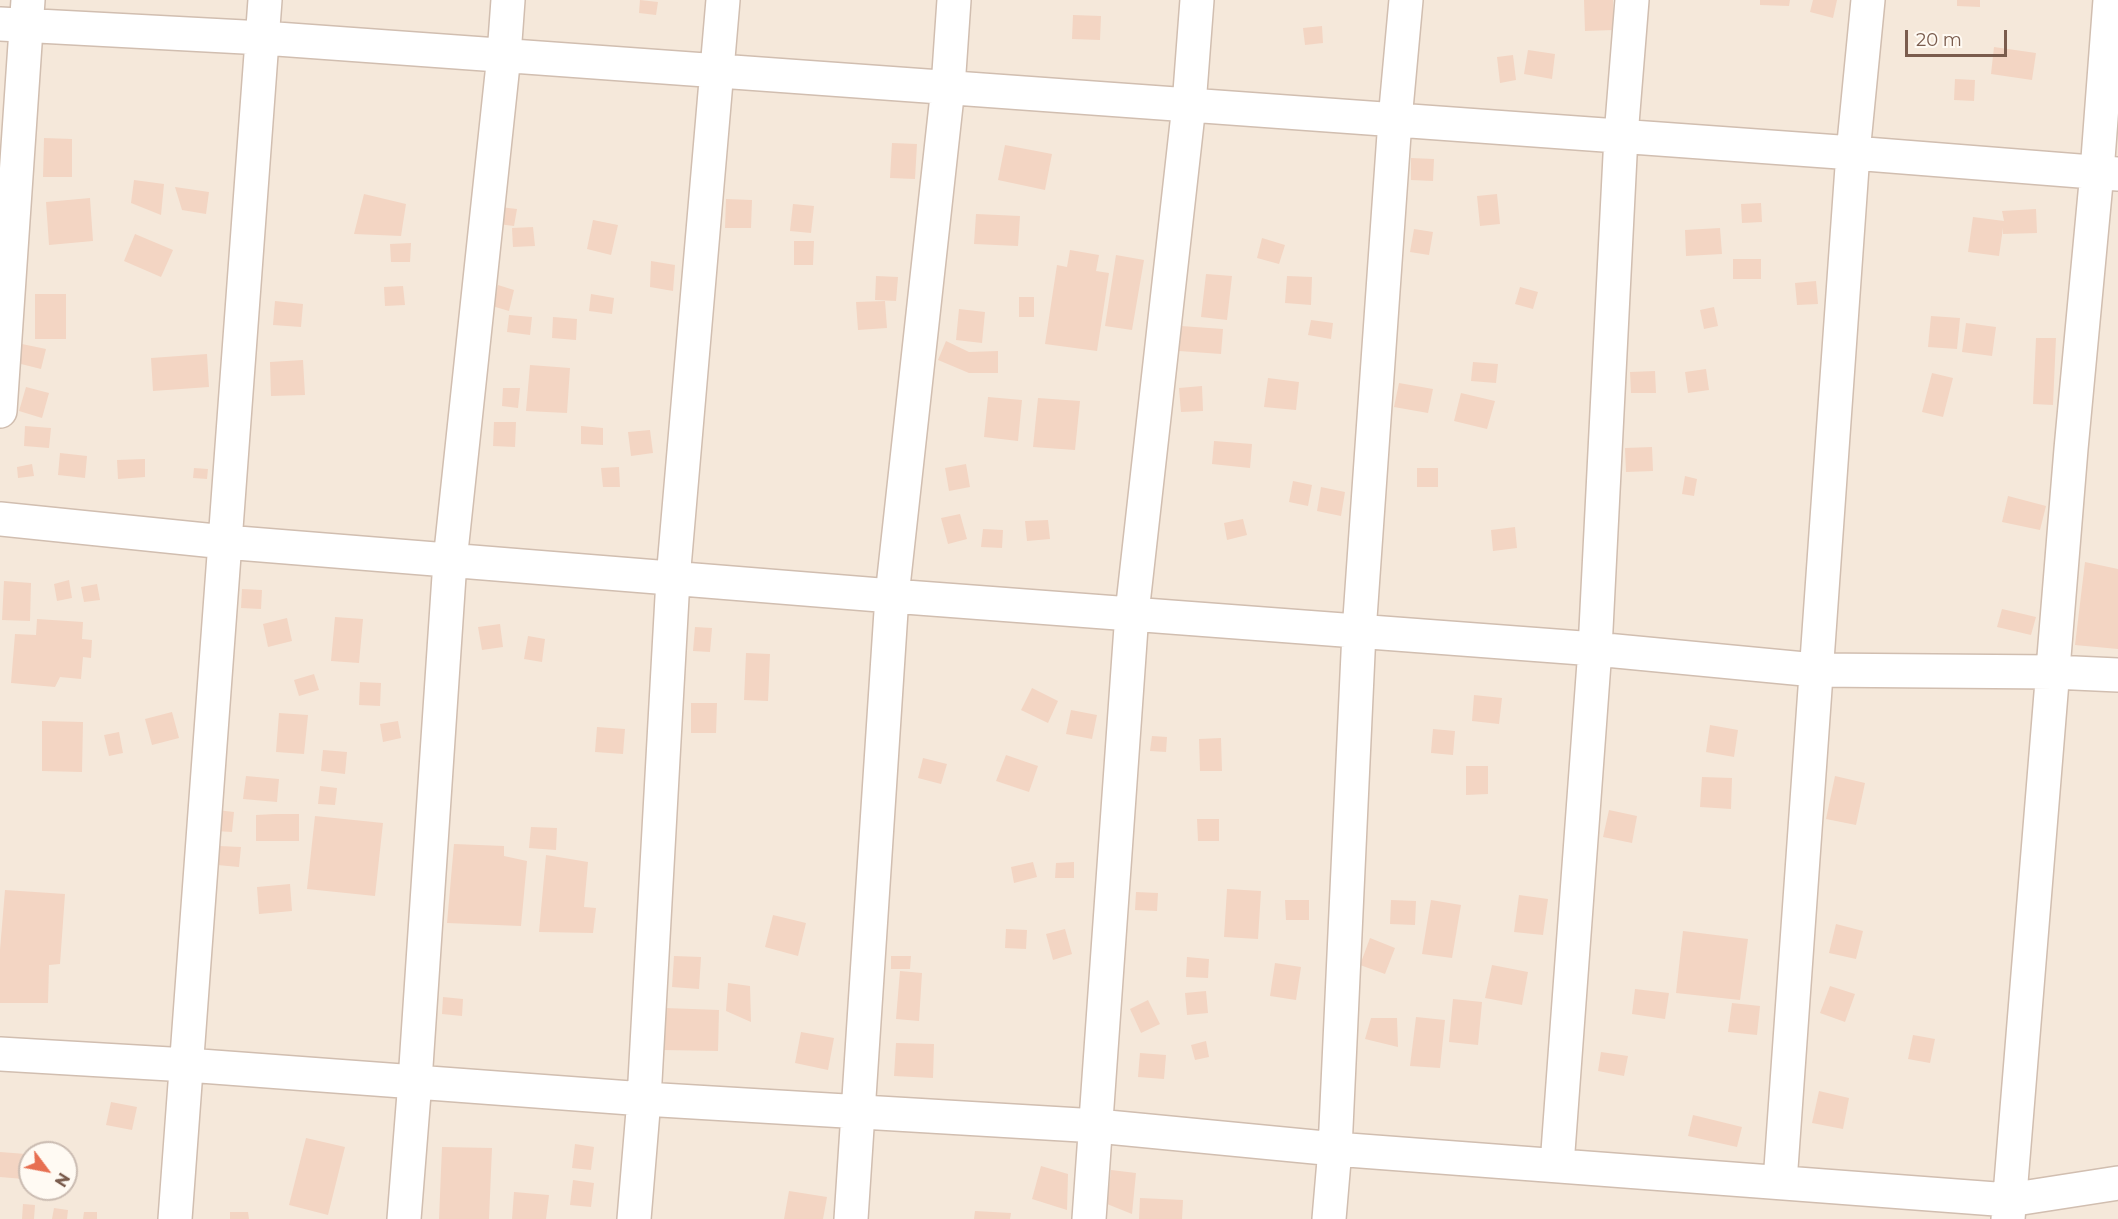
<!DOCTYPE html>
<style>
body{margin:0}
#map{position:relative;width:2118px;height:1219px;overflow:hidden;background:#fdf6ec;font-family:Montserrat,sans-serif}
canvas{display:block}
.north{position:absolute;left:18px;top:1141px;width:60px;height:60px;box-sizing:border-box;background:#fffaf3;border:2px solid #cabbb1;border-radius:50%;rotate:122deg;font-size:16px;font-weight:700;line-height:24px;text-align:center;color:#7a5c4d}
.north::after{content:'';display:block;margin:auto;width:21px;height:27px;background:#e76f51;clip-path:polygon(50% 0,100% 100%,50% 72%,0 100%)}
.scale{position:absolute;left:1905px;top:30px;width:102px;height:27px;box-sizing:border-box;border:3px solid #7a5c4d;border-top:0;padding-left:8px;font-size:18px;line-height:21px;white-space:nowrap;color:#7a5c4d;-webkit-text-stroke:4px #fffaf3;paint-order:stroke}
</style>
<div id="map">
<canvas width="2118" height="1219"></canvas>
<div class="north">N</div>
<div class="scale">20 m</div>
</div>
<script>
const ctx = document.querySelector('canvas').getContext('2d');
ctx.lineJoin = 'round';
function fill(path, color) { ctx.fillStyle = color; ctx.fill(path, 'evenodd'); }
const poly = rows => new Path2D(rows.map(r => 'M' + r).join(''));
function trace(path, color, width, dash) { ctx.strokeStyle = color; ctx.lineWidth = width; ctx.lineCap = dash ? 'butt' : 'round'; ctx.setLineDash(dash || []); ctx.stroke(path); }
fill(poly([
 [0,0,2118,0,2118,1219,0,1219],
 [30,1153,66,1153,66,1189,30,1189]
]), '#f5e8da');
fill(poly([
 [640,0,658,2,656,15,639,13],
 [1584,0,1613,0,1614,30,1585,31],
 [1760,0,1790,0,1789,6,1760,5],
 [1813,0,1837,0,1833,18,1810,12],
 [1957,0,1980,0,1980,7,1957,6],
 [1073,15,1101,16,1100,40,1072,39],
 [1322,26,1323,43,1305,45,1303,28],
 [1994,47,2036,53,2032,80,1991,74],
 [1528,50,1555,54,1552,79,1524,74],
 [1513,55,1516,80,1500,83,1497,57],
 [1955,79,1975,80,1974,101,1954,100],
 [44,138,72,139,72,177,43,177],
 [892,143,917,144,915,179,890,178],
 [1005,145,1052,154,1045,190,998,180],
 [1411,158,1434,159,1433,181,1411,180],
 [134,180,164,184,161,215,131,203],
 [175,187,209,192,206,214,182,210],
 [364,194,406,204,401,236,354,234],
 [1497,194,1500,224,1480,226,1477,196],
 [90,198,93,241,49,245,46,202],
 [726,199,752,200,751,228,725,228],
 [1761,203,1762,222,1742,223,1741,204],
 [793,204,814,206,811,233,790,231],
 [500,207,517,209,514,226,498,224],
 [2036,209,2037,233,2003,234,2003,228,1999,256,1968,252,1973,217,2004,221,2002,211],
 [976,214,1020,216,1018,246,974,244],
 [593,220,618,225,611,255,587,249],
 [533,227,535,246,513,247,512,228],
 [1720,228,1722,254,1686,256,1685,230],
 [1414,229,1433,232,1429,255,1410,252],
 [135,234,173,250,161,277,124,261],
 [1262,238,1285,245,1279,264,1257,258],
 [794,241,814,241,813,265,794,265],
 [411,243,410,262,391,262,390,244],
 [1070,250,1099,255,1096,271,1109,273,1097,351,1045,344,1057,265,1067,267],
 [1116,255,1144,260,1132,330,1105,326],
 [1733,259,1761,259,1761,279,1733,279],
 [651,261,675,265,673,291,650,287],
 [1206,274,1232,276,1227,320,1201,317],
 [876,276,898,277,896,301,875,300],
 [1287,276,1312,277,1311,305,1285,303],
 [1816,281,1818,304,1797,305,1795,283],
 [498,285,514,290,509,311,492,306],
 [403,286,405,305,385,306,384,287],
 [1520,287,1538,292,1533,309,1515,304],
 [35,294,66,294,66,339,35,339],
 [591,294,614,298,612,314,589,311],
 [1019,297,1034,297,1034,317,1019,317],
 [275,301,303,304,301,327,273,325],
 [885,301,887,328,858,330,856,302],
 [1714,307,1718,326,1704,329,1700,310],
 [959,309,985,312,982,343,956,340],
 [509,315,532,317,530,335,507,332],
 [1931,316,1960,318,1957,349,1928,347],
 [553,317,577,319,576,340,552,338],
 [1311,320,1333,323,1331,339,1308,335],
 [1966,323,1996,327,1992,356,1962,352],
 [1181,326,1223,329,1221,354,1179,351],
 [2036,338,2056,338,2053,405,2033,404],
 [946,341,969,352,998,351,998,373,969,373,938,360],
 [22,344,46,349,41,369,17,363],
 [207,354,209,387,153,391,151,358],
 [303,360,305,395,271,396,270,362],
 [1473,362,1498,364,1496,383,1471,381],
 [530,365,570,368,567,413,526,411],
 [1706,369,1709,390,1688,393,1685,372],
 [1655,371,1656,393,1631,393,1630,372],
 [1932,373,1953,378,1943,417,1922,412],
 [1268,378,1299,382,1296,410,1264,407],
 [1399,383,1433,389,1428,413,1394,407],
 [1202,386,1203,411,1181,412,1179,388],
 [26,387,49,393,42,418,19,411],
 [503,388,520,388,518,408,502,406],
 [1461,393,1495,401,1487,429,1454,421],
 [988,397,1022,400,1018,441,984,437],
 [1038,398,1080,401,1075,450,1033,447],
 [494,422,516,422,515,447,493,446],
 [25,426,51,428,49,448,24,446],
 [581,426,603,428,603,445,581,444],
 [650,430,653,453,631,456,628,432],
 [1214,441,1252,444,1250,468,1212,464],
 [1652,447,1653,471,1626,472,1625,448],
 [60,453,87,456,85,478,58,475],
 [145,459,145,477,118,479,117,460],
 [32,464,34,476,18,478,17,467],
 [966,464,970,487,949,491,945,468],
 [619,467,620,487,603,487,601,468],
 [194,468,208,469,207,479,193,478],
 [1417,468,1438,468,1438,487,1417,487],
 [1685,476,1697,479,1694,496,1682,494],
 [1293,481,1312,485,1308,506,1289,502],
 [1321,487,1345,492,1341,516,1317,511],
 [2008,496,2046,506,2040,530,2002,522],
 [960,514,967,539,948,544,941,518],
 [1243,519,1247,535,1227,540,1224,523],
 [1048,520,1050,539,1027,541,1025,521],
 [1515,527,1517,548,1493,551,1491,530],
 [983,529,1003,530,1002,548,981,547],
 [2085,562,2118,569,2118,649,2075,645],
 [69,580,72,598,57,601,54,584],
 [4,581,31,583,30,621,2,620],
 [97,584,100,600,84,602,81,587],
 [242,589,262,590,261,609,241,608],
 [2002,609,2036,617,2031,635,1997,627],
 [335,617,363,619,359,663,331,661],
 [287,618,292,641,268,647,263,624],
 [37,619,83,622,82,639,92,640,91,658,83,657,81,679,60,677,55,687,11,683,15,634,36,635],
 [500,624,503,647,482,650,478,627],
 [695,627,712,628,710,652,693,651],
 [528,636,545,639,542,662,524,659],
 [746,653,770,654,768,701,744,700],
 [314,674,319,690,299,696,294,680],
 [360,682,381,683,380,706,359,705],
 [1032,688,1058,701,1048,723,1021,710],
 [1474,695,1502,698,1499,724,1472,721],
 [691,703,717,703,716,733,691,733],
 [1071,710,1097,715,1092,739,1066,734],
 [172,712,179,738,152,745,145,719],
 [279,713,308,715,304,754,276,752],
 [42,721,83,722,82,772,42,771],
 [398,721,401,738,383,742,380,724],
 [1710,725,1738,730,1734,757,1706,752],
 [597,727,625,729,623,754,595,752],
 [1433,729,1455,731,1453,755,1431,753],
 [119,732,123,753,109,756,104,735],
 [1152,736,1167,737,1166,752,1150,751],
 [1221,738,1222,771,1200,771,1199,739],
 [323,750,347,752,345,774,321,771],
 [1006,755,1038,766,1029,792,996,781],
 [923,758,947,764,941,784,918,778],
 [1466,766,1488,766,1488,794,1466,795],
 [246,776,279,779,277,802,243,799],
 [1835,776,1865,783,1856,825,1826,819],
 [1702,777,1732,778,1731,809,1700,807],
 [320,786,337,788,335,805,318,804],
 [217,810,234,812,232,832,215,831],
 [1609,810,1637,816,1632,843,1603,837],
 [275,814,299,814,299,841,256,841,256,815],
 [315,816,383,823,375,896,307,889],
 [1197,819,1219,819,1219,841,1198,841],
 [531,827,557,828,556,850,529,848],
 [454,844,504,846,504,856,527,861,521,926,447,923],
 [219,846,241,847,239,867,217,865],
 [546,855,588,862,584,907,596,908,593,933,539,932],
 [1033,862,1037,877,1014,883,1011,867],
 [1074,862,1074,878,1055,878,1056,863],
 [290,884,292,911,259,914,257,887],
 [1227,889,1261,891,1258,939,1224,937],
 [5,890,65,894,60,964,49,965,48,1003,0,1003,0,950],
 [1136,892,1158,893,1157,911,1135,910],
 [1519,895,1548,899,1543,935,1514,932],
 [1285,900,1309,900,1309,920,1286,920],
 [1391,900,1416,901,1415,925,1390,924],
 [1431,900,1461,905,1452,958,1422,954],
 [773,915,806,923,798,956,765,947],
 [1836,924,1863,931,1856,959,1829,953],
 [1006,929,1027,930,1026,949,1005,948],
 [1065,929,1072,954,1053,960,1046,934],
 [1683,931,1748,939,1740,1000,1676,993],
 [1370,938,1395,948,1385,974,1360,965],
 [674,956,701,957,699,989,672,987],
 [891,956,911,956,910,969,891,969],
 [1187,957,1209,959,1208,978,1186,977],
 [1275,963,1301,967,1296,1000,1270,996],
 [1492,965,1528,972,1522,1005,1485,998],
 [900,971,922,973,919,1021,896,1019],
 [728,983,750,986,751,1022,726,1011],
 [1830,986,1855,994,1845,1022,1820,1013],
 [1635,989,1669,993,1665,1019,1632,1014],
 [1206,991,1208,1013,1187,1015,1185,993],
 [443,997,463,999,462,1016,442,1014],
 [1453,999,1482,1002,1478,1045,1449,1042],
 [1148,1000,1160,1024,1141,1033,1130,1009],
 [1732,1003,1760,1006,1757,1035,1728,1032],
 [665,1008,719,1010,718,1051,663,1050],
 [1416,1017,1445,1020,1440,1068,1410,1066],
 [1371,1018,1397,1018,1398,1047,1365,1039],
 [801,1032,834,1038,828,1070,795,1063],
 [1913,1035,1935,1039,1930,1063,1908,1059],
 [1206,1041,1209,1057,1195,1060,1191,1045],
 [896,1043,934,1044,933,1078,894,1076],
 [1601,1052,1628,1056,1624,1076,1598,1071],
 [1140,1053,1166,1055,1164,1079,1138,1077],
 [1819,1091,1849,1098,1843,1129,1812,1123],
 [111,1102,137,1107,132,1130,106,1125],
 [1693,1115,1742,1127,1737,1147,1688,1136],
 [306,1138,345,1147,328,1215,289,1205],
 [575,1144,594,1147,591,1170,572,1168],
 [442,1147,492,1148,489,1219,439,1219],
 [0,1152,26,1154,24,1179,0,1177],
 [1041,1166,1068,1174,1067,1210,1032,1199],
 [1111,1170,1136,1173,1132,1214,1107,1204],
 [573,1180,594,1183,591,1207,570,1205],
 [789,1191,827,1197,823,1219,784,1219],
 [514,1192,549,1195,546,1219,512,1219],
 [1140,1198,1183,1200,1182,1219,1139,1219],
 [23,1204,35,1205,34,1219,22,1219],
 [54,1208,68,1210,67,1219,52,1219],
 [975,1211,1011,1213,1010,1219,974,1219],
 [84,1212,97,1212,97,1219,83,1219],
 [230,1212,248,1212,249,1219,230,1219]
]), '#f3d5c3');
const minor = poly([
 [0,24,263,38,1853,153,2118,174],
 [0,411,28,0],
 [0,519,225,542,892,596,1595,649,1815,670,2053,672,2118,675],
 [0,1054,187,1065,644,1099,1097,1126,1335,1149,2009,1200,2118,1183],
 [1557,1165,1595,649,1621,136,1632,0],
 [1780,1182,1853,153,1868,0],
 [175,1219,265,0],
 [404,1219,415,1081,450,561,504,55,508,0],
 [634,1219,644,1099,673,579,723,0],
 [851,1219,892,596,948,87,954,0],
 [1089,1219,1132,613,1189,105,1197,0],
 [1329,1219,1335,1149,1359,632,1395,120,1406,0],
 [2008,1219,2071,449,2097,172,2110,0]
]);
trace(minor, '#d1beb0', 36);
trace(minor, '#fff', 33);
</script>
